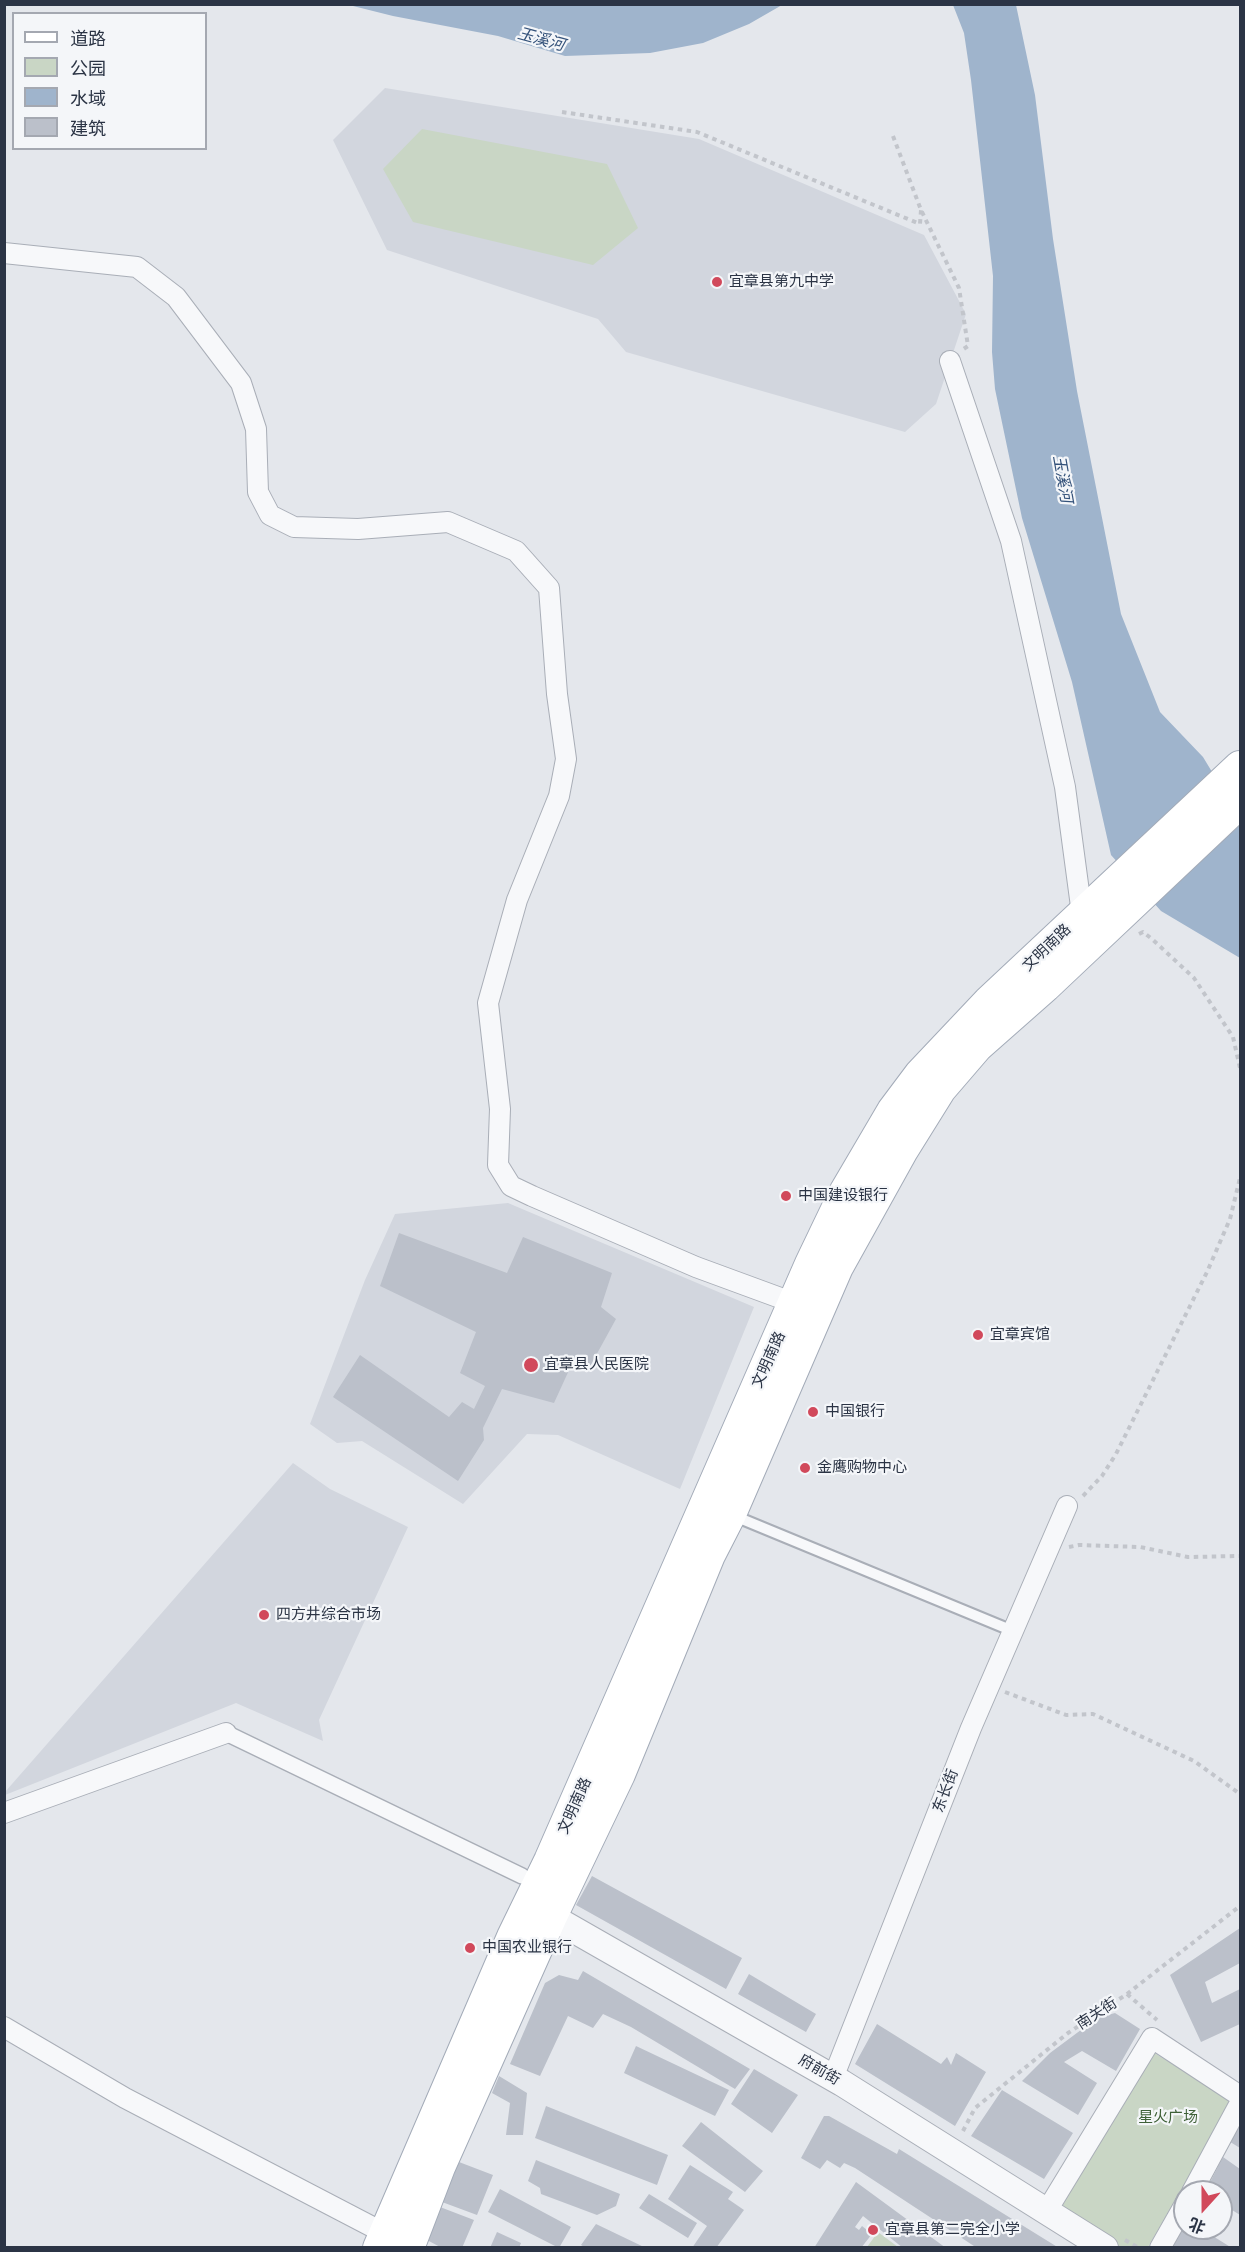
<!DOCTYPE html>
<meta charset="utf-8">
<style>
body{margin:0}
#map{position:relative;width:1245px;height:2252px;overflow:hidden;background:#e4e7ec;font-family:"Fira Sans","Noto Sans SC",sans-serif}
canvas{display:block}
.frame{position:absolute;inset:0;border:6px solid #2b3445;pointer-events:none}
.legend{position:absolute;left:12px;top:12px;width:195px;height:138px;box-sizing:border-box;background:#f4f6f9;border:2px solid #a4a8b1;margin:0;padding:8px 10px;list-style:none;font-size:18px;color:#2b3445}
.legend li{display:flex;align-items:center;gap:12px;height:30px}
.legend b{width:30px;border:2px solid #a4a8b1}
.north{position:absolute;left:1173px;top:2180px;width:60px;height:60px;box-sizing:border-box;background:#f4f6f9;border:2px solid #a4a8b1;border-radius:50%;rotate:201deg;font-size:16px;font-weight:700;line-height:24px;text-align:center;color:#2b3445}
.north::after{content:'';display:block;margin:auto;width:21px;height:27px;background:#d1495b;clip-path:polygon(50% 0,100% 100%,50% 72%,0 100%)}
</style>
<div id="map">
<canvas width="1245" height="2252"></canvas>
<div class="frame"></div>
<ul class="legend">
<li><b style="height:8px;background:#fff"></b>道路</li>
<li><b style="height:16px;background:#c9d6c5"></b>公园</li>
<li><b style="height:16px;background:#9fb4cc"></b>水域</li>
<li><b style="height:16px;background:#bbc0ca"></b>建筑</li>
</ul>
<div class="north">北</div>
</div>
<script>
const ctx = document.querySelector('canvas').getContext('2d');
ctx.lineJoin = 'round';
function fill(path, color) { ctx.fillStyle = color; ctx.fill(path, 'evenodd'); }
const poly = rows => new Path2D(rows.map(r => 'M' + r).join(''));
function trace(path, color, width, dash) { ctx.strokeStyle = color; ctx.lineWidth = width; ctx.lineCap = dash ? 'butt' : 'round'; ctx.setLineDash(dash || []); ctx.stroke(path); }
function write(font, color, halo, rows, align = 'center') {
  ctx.font = font + ' "Fira Sans","Noto Sans SC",sans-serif'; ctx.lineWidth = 4.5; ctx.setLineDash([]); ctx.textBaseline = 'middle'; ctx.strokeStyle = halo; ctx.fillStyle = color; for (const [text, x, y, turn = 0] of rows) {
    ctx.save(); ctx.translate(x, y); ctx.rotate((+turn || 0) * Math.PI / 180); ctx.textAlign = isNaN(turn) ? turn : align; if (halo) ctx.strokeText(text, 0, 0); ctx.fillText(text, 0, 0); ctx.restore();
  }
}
fill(poly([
 [385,88,699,139,924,235,966,314,936,404,905,432,626,352,598,319,387,250,333,140],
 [508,1203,754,1307,680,1489,558,1435,527,1434,463,1504,362,1441,337,1443,310,1424,365,1280,395,1214],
 [293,1463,330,1489,408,1527,319,1720,323,1741,236,1703,5,1795,5,1792]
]), '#d2d6de');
fill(poly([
 [422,129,607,164,638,228,593,265,413,222,383,169],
 [1151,2051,1233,2101,1148,2247,1115,2247,1058,2213],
 [878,2232,898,2247,867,2247]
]), '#c9d6c5');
fill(poly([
 [349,5,349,4,782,5,749,24,703,43,650,53,565,56,498,36,393,16],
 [953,5,1016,5,1035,95,1053,239,1077,391,1121,614,1160,712,1203,757,1240,818,1240,958,1161,911,1111,855,1072,682,1022,518,995,389,992,352,993,276,971,80,964,33]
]), '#9fb4cc');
fill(poly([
 [399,1233,507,1273,523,1237,612,1273,601,1307,616,1319,588,1370,570,1368,554,1403,502,1389,483,1428,484,1440,458,1481,333,1397,360,1355,449,1417,462,1402,474,1409,485,1386,460,1373,476,1332,380,1286],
 [592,1876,742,1958,726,1989,576,1905],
 [1240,1928,1240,1963,1205,1982,1212,2003,1240,1989,1240,2024,1201,2042,1170,1975],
 [583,1971,750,2069,735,2089,631,2027,603,2014,593,2028,568,2016,540,2076,510,2064,545,1983,559,1975,578,1980],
 [749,1974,816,2014,806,2032,738,1994],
 [1115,2013,1140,2029,1116,2071,1082,2051,1064,2062,1097,2083,1078,2115,1022,2081,1050,2053,1097,2018],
 [877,2024,941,2064,947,2057,951,2065,956,2053,986,2072,955,2126,855,2064],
 [636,2046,729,2090,715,2116,624,2073],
 [754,2069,798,2095,772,2133,731,2104],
 [499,2076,527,2093,523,2135,506,2135,510,2103,492,2093],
 [1002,2090,1073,2133,1044,2179,971,2136],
 [546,2106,668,2155,657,2185,535,2138],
 [1240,2115,1240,2148,1227,2140],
 [824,2116,829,2116,897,2154,899,2149,1059,2248,977,2248,855,2168,844,2163,840,2168,827,2160,820,2169,801,2158],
 [701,2122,763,2171,745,2192,682,2146],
 [1223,2157,1240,2169,1240,2215,1221,2203,1221,2192,1205,2192],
 [536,2160,620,2194,616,2206,597,2215,541,2194,540,2188,528,2181],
 [459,2162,493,2175,477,2215,442,2202],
 [690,2165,733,2192,728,2199,744,2210,716,2248,692,2248,707,2226,668,2199],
 [856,2182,946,2248,903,2248,863,2216,855,2227,859,2230,862,2226,872,2234,861,2248,814,2248],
 [500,2189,571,2227,559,2248,488,2212],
 [649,2194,697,2223,688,2238,639,2208],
 [440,2207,474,2220,462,2248,442,2248,427,2240],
 [596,2224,646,2248,586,2248,581,2245],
 [1184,2228,1200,2228,1232,2248,1170,2248],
 [497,2232,521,2243,519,2248,490,2248]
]), '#bbc0ca');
const service = poly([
 [732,1515,1013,1631]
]);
const pedestrian = poly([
 [226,1733,522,1876]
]);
const minor = poly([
 [4,253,137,267,176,297,241,383,256,429,258,492,270,515,294,527,358,529,448,522,516,551,549,588,557,694,566,759,559,796,517,900,488,1003,500,1109,498,1165,511,1186,532,1196,696,1267,794,1303],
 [950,361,1011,541,1065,787,1082,914],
 [4,1813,226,1733],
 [4,2027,125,2098,386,2234],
 [833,2078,971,1728,1067,1506],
 [1192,2192,1240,2103],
 [1046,2212,1152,2038,1240,2096],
 [1160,2248,1185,2204]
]);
const tertiary = poly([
 [536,1908,842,2083,1105,2248]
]);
const primary = poly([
 [379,2248,513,1937,550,1861,811,1264,846,1191,893,1111,920,1075,989,1002,1240,767],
 [408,2248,439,2167,551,1916,619,1774,709,1555,730,1514,837,1267,902,1150,940,1089,977,1046,1045,986,1240,802]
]);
trace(service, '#a9aeb7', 14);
trace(pedestrian, '#a9aeb7', 18);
trace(minor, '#a9aeb7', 22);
trace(tertiary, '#a9aeb7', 28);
trace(primary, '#a3abb8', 34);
trace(poly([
 [562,112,697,132,920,224,921,210],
 [893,136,921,210,959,288,968,346,962,350],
 [1139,934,1143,932,1152,939,1194,978,1233,1037,1240,1068],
 [1083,1496,1102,1476,1116,1454,1207,1272,1230,1219,1240,1178],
 [1069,1547,1079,1545,1140,1547,1188,1557,1240,1556],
 [1005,1692,1066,1715,1093,1714,1194,1761,1240,1794],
 [1127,1994,1157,2020],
 [963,2131,975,2108,1068,2033,1127,1994,1240,1906],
 [1125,2240,1139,2248]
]), '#c2c5cb', 4, [4.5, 4.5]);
trace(service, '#f7f8fa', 10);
trace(pedestrian, '#f7f8fa', 15);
trace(minor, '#f7f8fa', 20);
trace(tertiary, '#f7f8fa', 26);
trace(primary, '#fff', 32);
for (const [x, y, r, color] of [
 [717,282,6,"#d1495b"],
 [786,1196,6,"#d1495b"],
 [978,1335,6,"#d1495b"],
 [531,1365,8,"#d1495b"],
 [813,1412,6,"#d1495b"],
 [805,1468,6,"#d1495b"],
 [264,1615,6,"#d1495b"],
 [470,1948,6,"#d1495b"],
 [873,2230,6,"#d1495b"]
]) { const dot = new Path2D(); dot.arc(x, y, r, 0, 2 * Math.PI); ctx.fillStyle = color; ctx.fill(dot); trace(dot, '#f4f6f9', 2); }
write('15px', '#2b3445', '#f4f6f9', [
 ["宜章县第九中学",729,282],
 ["中国建设银行",798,1196],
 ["宜章宾馆",990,1335],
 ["宜章县人民医院",544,1365],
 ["中国银行",825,1412],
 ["金鹰购物中心",817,1468],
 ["四方井综合市场",276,1615],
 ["中国农业银行",482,1948],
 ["宜章县第二完全小学",885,2230]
], 'left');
write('15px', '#2b3445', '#f4f6f9', [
 ["文明南路",1047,948,-44],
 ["文明南路",769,1360,-66],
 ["东长街",946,1791,-69],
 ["文明南路",575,1806,-66],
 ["南关街",1097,2014,-33],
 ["府前街",819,2070,30]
]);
write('15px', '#3f6138', '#f4f6f9', [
 ["星火广场",1168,2118]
]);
write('italic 16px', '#34527a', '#f4f6f9', [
 ["玉溪河",541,40,15],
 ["玉溪河",1062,479,80]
]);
</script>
